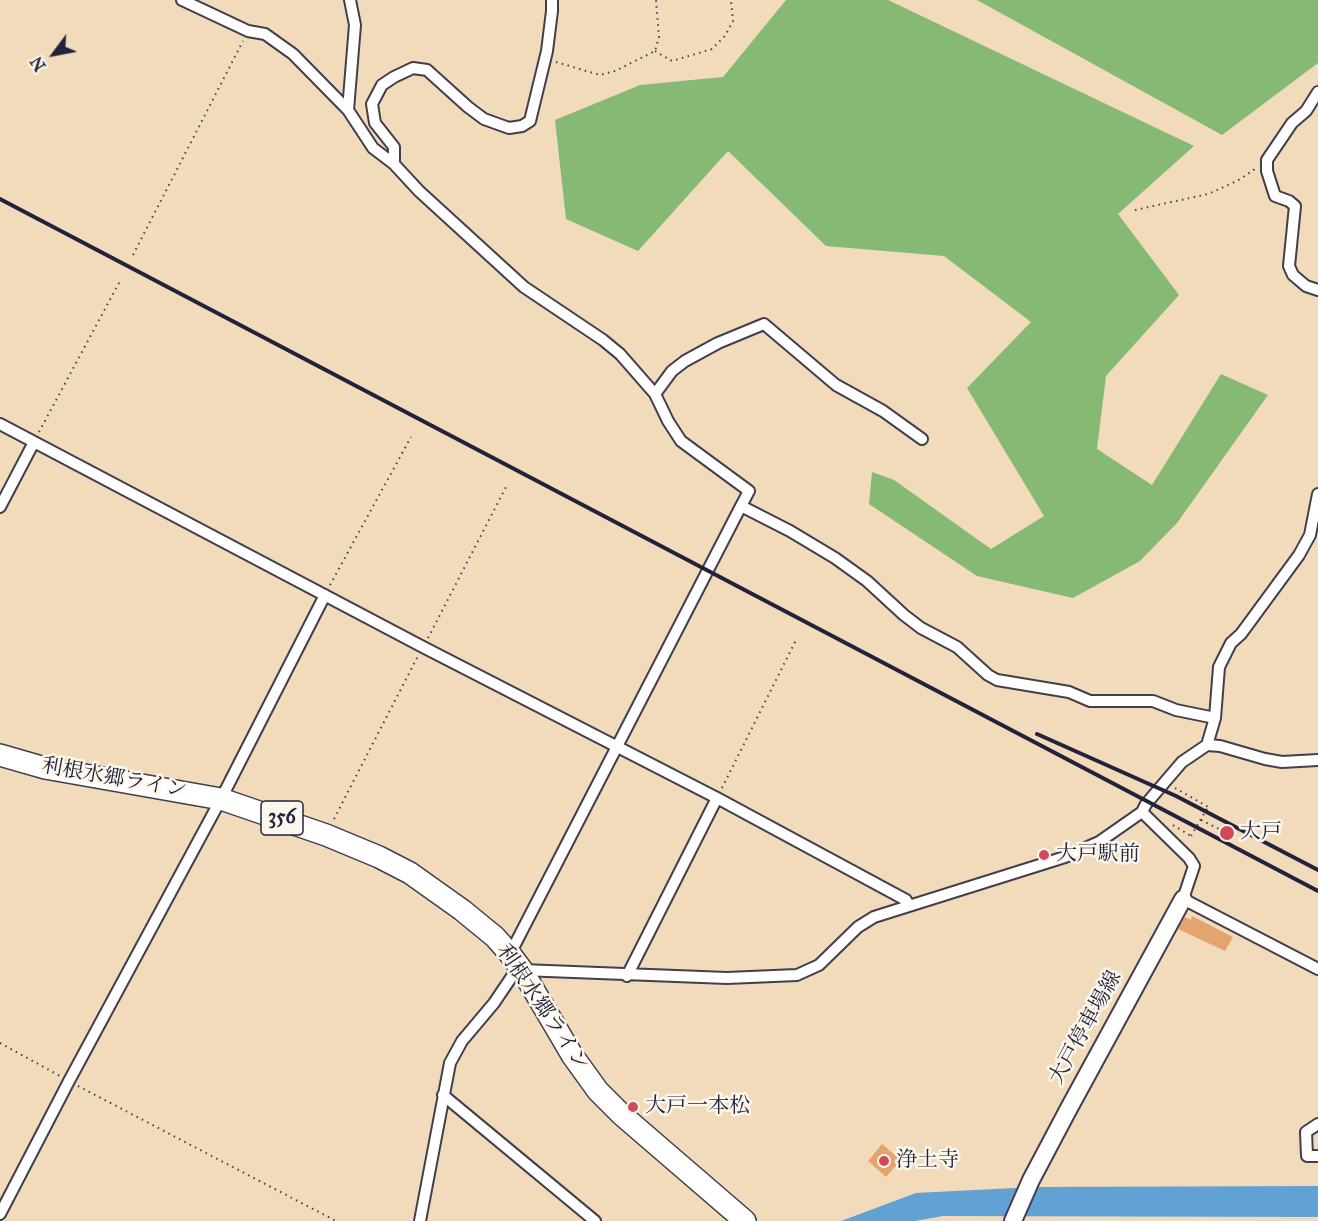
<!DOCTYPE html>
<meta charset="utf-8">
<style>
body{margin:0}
#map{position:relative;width:1318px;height:1221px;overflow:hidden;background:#f2dbbb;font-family:"IM FELL Great Primer",serif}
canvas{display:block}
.north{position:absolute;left:24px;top:24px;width:60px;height:60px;-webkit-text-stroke:4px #fbf7ec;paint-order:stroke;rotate:238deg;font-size:16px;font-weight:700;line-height:24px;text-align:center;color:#22223b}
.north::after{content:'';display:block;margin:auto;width:21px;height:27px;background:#22223b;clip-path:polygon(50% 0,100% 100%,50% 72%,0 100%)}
</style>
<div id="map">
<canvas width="1318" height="1221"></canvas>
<div class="north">N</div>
</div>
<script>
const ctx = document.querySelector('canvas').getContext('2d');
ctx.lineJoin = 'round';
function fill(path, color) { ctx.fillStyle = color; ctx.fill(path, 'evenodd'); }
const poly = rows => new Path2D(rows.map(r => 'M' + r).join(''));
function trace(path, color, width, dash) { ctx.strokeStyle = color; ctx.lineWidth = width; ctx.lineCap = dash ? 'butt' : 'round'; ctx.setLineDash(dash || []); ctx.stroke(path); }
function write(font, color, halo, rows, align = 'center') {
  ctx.font = font + ' "IM FELL Great Primer","Noto Serif JP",serif'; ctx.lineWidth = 5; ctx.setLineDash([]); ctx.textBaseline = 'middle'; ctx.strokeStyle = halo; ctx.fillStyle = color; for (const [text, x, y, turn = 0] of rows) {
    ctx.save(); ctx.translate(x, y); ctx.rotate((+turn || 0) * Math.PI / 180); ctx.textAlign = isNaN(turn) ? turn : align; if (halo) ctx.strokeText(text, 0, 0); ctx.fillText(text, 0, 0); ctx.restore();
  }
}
fill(poly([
 [786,0,888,0,1194,146,1118,214,1179,295,1106,376,1097,449,1152,485,1221,374,1268,395,1177,523,1140,561,1073,598,977,576,869,504,872,472,894,480,991,549,1044,516,967,388,1031,322,944,256,826,246,728,151,638,251,566,219,555,120,640,85,723,77],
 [977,0,1318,0,1318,63,1222,135]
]), '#85b974');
fill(poly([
 [1318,1186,1318,1217,943,1216,915,1221,841,1221,916,1193,1034,1187]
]), '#61a1d4');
fill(poly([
 [1192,916,1233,937,1225,951,1178,929,1185,917,1191,920],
 [882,1144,901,1160,886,1177,868,1161]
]), '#e4a46d');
const street = poly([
 [182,0,248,31,265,34,293,54,348,110,373,148,394,164,419,191,524,287,603,340,620,354,655,394,668,421,681,441,749,491,741,506],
 [1318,92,1306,111,1292,123,1267,160,1267,171,1275,196,1289,201,1295,206,1289,266,1293,275,1306,286,1318,290],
 [348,110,355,25,350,0],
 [394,164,394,147,375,123,372,104,382,85,394,77,413,68,427,70,468,107,484,119,509,128,522,126,530,121,547,51,552,11,552,0],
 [655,394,672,371,685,361,718,343,764,324,836,385,883,411,922,439],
 [0,424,423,647,717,798,906,900,909,905],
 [0,507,34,442],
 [1207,745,1215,718,1219,667,1231,643,1241,634,1299,555,1310,535,1318,494],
 [1142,812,1189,858,1194,866,1183,899,1318,969],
 [510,954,741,506,790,531,835,558,867,581,904,615,921,628,957,647,988,675,997,680,1069,692,1090,701,1153,701,1176,710,1215,718],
 [522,970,727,978,797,975,819,965,858,927,874,917,1065,857,1099,842,1142,812,1146,804,1182,762,1207,745,1220,746,1265,759,1282,762,1318,760],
 [627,976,717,798],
 [443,1095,595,1221],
 [1318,1124,1306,1132,1307,1156,1318,1156],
 [0,1214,69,1081,221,799,325,595],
 [420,1221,450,1063,462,1041,494,1003,519,966]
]);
const secondary = poly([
 [1013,1221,1031,1180,1068,1110,1183,899]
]);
const highway = poly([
 [0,755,45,768,221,799,326,835,379,857,410,873,462,910,495,937,510,954,522,970,572,1055,598,1091,622,1115,745,1221]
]);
trace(street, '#413e4e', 14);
trace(secondary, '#413e4e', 20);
trace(highway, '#413e4e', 24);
trace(poly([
 [655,51,672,61,712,49,725,36,733,21,731,0],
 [556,62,600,75,615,71,655,51,659,37,656,0],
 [1135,210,1208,194,1237,181,1255,169],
 [133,255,243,41],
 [39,432,120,281],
 [330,585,411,437],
 [428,638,507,485],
 [722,788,796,640],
 [1175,788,1208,807],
 [334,819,418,656],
 [1201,820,1221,830],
 [1173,825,1191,836],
 [0,1043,60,1076],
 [78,1086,336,1221]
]), '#413e4e', 2, [1.5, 4.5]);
trace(street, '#fff', 10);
trace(secondary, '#fff', 16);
trace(highway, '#fff', 21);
trace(poly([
 [0,199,1318,891],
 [1037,734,1176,796,1318,870]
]), '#22223b', 4);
trace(poly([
 [1191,836,1208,807]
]), '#413e4e', 2, [1.5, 4.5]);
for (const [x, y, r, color] of [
 [1227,833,8,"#d1495b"],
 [1044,855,6,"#d1495b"],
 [633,1107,6,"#d1495b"],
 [884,1161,6,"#d1495b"]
]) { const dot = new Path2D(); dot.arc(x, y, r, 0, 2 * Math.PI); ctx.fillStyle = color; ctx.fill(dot); trace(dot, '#fbf7ec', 2); }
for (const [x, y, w] of [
 [282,818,42]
]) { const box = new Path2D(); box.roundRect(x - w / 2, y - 17, w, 34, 4.5); ctx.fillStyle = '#fbf7ec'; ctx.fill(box); trace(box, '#22223b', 1.5); }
write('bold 20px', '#22223b', null, [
 ["356",282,818]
]);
write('21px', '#22223b', '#fbf7ec', [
 ["利根水郷ライン",114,779,10],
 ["利根水郷ライン",542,1008,56],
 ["大戸停車場線",1086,1028,-61]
]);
write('21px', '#22223b', '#fbf7ec', [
 ["大戸",1240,833],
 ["大戸駅前",1056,855],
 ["大戸一本松",645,1107],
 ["浄土寺",896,1161]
], 'left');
</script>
